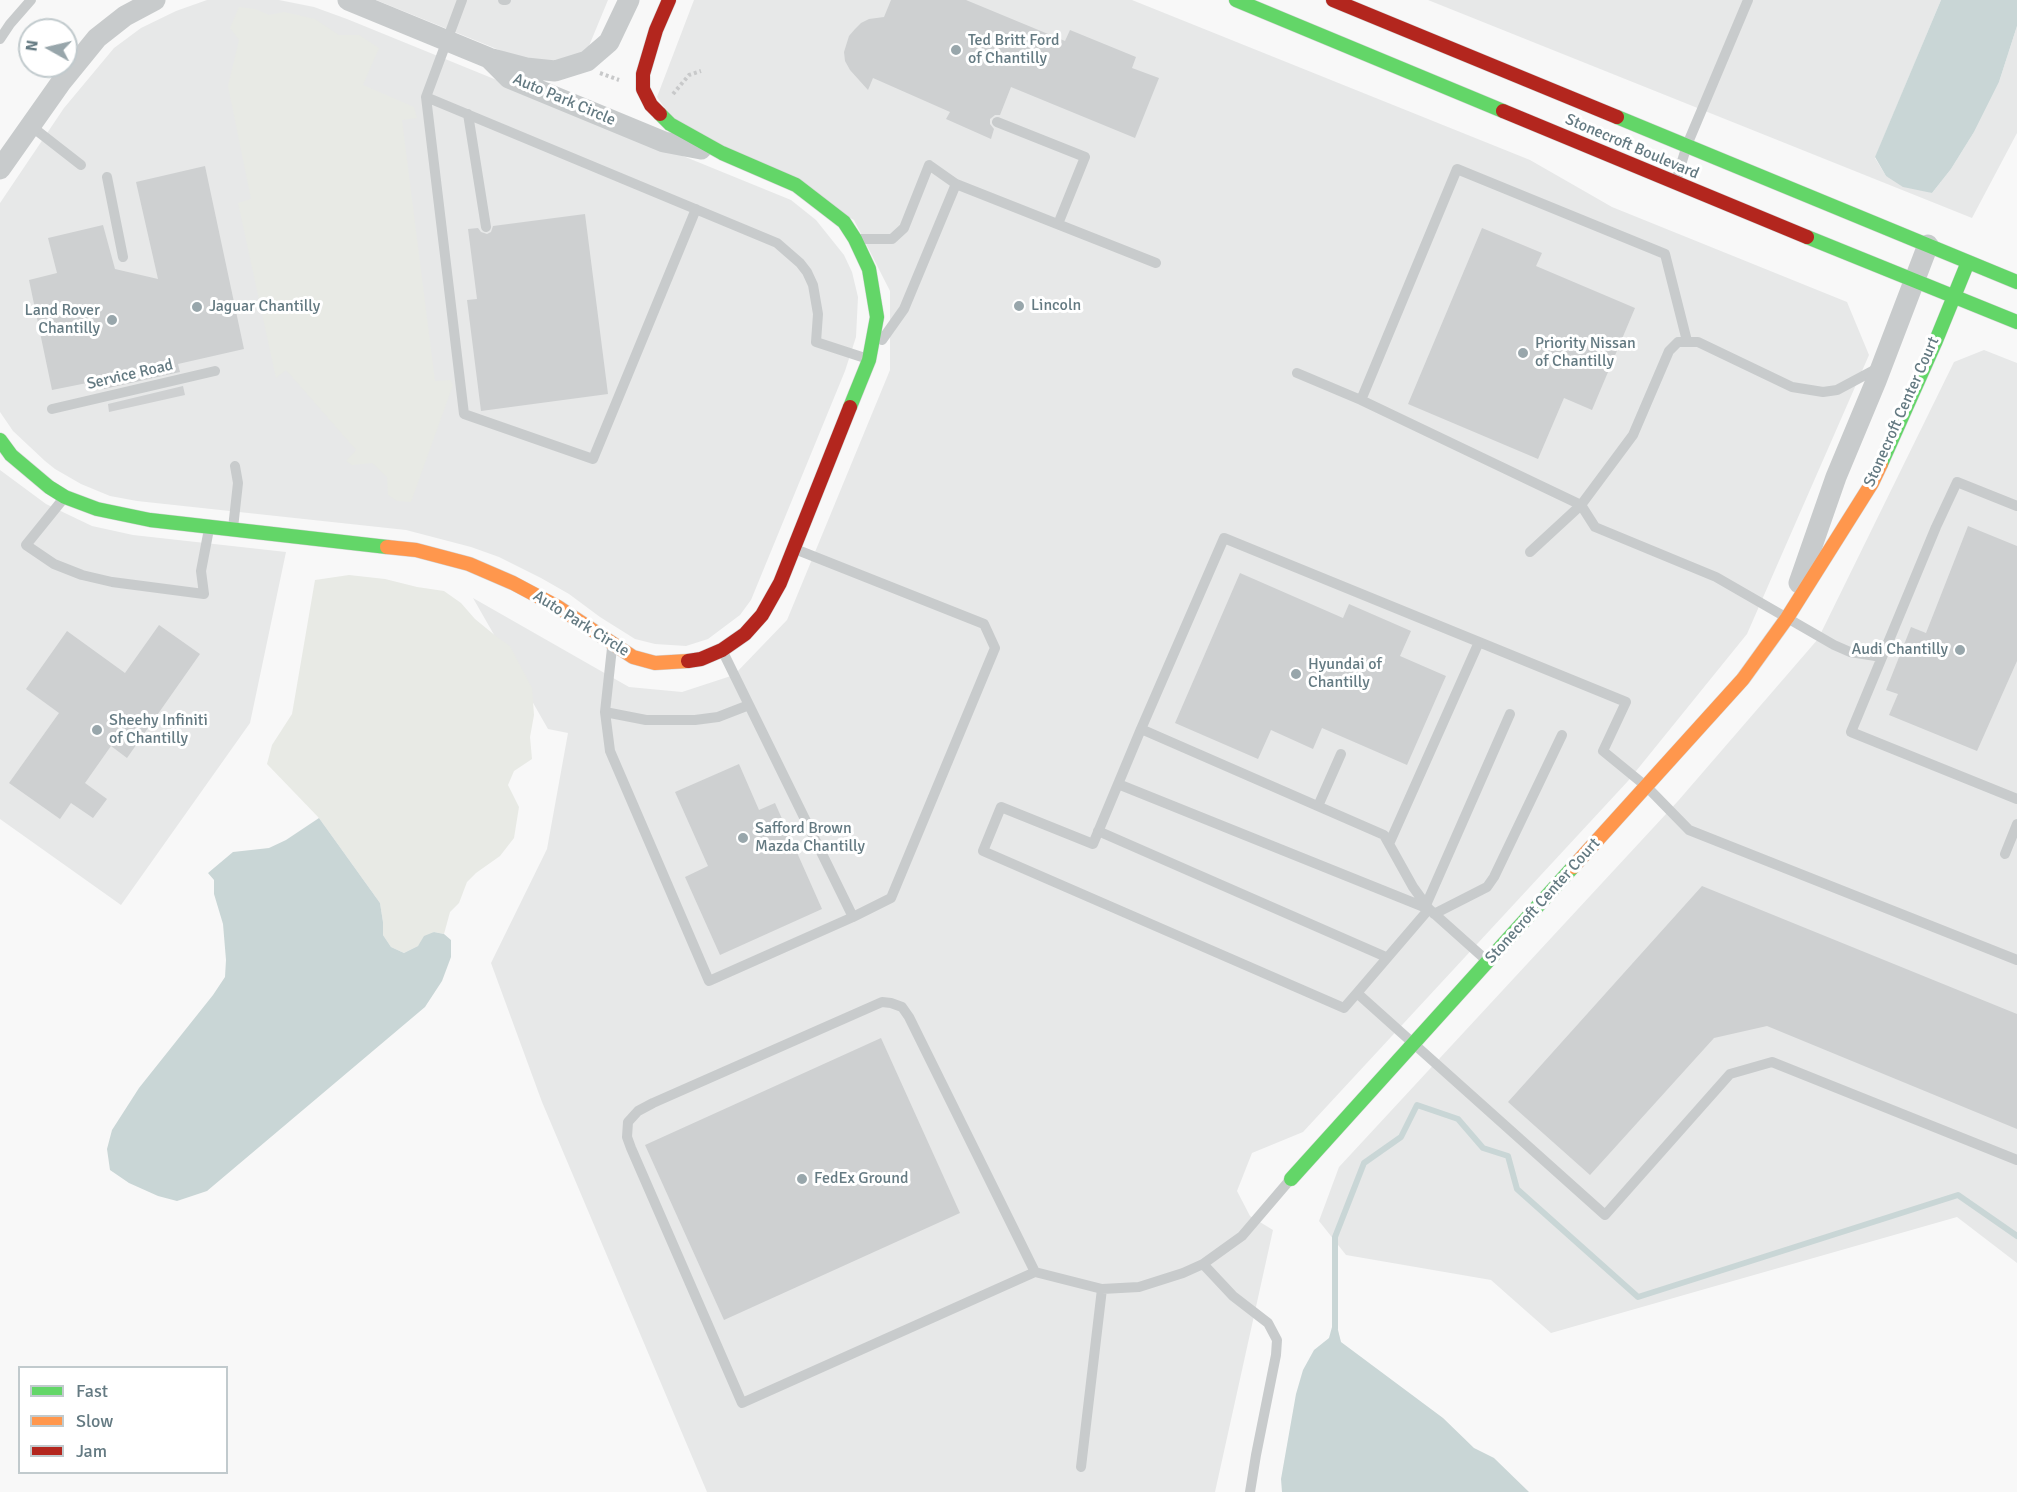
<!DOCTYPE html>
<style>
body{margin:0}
#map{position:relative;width:2017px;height:1492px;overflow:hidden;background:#f8f8f8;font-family:Signika,sans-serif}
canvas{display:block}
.legend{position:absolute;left:18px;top:1366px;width:210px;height:108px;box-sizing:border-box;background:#fff;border:2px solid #c1cacd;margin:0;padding:8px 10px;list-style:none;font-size:18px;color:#647a82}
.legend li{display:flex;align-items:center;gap:12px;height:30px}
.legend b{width:30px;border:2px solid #c1cacd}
.north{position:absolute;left:18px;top:18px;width:60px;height:60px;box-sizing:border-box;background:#fff;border:2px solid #c1cacd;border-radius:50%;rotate:278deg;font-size:16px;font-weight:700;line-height:24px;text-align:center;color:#647a82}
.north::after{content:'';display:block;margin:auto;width:21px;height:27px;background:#98a6ab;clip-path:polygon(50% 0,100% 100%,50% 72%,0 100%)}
</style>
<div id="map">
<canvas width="2017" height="1492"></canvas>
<ul class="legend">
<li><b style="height:8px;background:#63d668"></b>Fast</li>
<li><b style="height:8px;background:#ff974d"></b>Slow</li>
<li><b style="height:8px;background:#b3261e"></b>Jam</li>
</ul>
<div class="north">N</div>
</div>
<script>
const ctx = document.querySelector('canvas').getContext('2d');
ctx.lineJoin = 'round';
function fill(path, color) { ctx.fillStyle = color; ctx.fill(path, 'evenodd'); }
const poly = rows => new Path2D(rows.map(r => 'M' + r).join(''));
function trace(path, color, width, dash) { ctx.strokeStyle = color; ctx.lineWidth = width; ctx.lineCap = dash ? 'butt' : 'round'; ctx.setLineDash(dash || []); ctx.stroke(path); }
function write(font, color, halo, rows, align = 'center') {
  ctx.font = font + ' Signika,sans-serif'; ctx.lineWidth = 6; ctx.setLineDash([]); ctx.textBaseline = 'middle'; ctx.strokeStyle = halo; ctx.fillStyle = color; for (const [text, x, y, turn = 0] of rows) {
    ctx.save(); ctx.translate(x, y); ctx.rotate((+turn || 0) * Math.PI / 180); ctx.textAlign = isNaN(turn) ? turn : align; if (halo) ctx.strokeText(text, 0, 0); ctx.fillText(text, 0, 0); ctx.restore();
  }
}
fill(poly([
 [207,0,279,0,314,7,347,19,791,200,816,220,844,255,852,272,858,297,856,337,845,371,751,600,740,615,708,639,686,646,655,644,635,639,600,617,569,594,541,578,499,557,471,547,406,530,137,501,110,496,81,484,55,469,45,461,13,431,0,412,0,203,64,108,114,48,141,28,176,11],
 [376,0,608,0,584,58,546,69],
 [694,0,1132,0,1530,160,1612,207,1847,302,1869,355,1747,634,1628,781,1303,1132,1252,1153,1237,1191,1250,1216,1273,1230,1215,1492,707,1492,542,1102,491,963,547,849,568,733,548,729,473,598,629,687,682,692,734,675,787,620,890,370,890,291,854,220,675,123,657,97],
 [1428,0,1941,0,1875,158,1886,176,1932,193,1951,169,1974,132,1999,82,2017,26,2017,133,1972,218],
 [1984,350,2017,363,2017,1263,1957,1217,1551,1333,1491,1280,1346,1255,1319,1221,1339,1167,1678,801,1818,639,1954,362],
 [0,470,46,504,92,526,133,535,286,552,250,723,121,905,0,819]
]), '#e7e8e8');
fill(poly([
 [239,7,255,9,269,15,284,12,315,19,339,35,359,35,379,48,363,85,414,107,417,118,402,120,435,381,450,380,453,385,411,502,397,501,388,495,387,477,372,463,352,465,346,461,356,450,286,370,276,378,238,203,251,199,228,86,239,40,230,28],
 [349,575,385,579,417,587,444,591,461,603,475,619,497,637,510,646,532,688,534,715,530,737,532,759,514,771,508,785,519,807,514,838,500,856,476,873,467,882,459,903,450,912,444,934,434,932,418,946,404,953,391,947,383,935,383,922,380,903,319,818,267,764,272,745,292,714,315,580]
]), '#e8eae5');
fill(poly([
 [1941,0,2017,0,2017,26,1999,82,1974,132,1951,169,1932,193,1903,187,1886,176,1875,157],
 [319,818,380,903,383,922,383,935,391,947,404,953,418,946,424,936,434,932,444,934,451,940,451,957,442,981,425,1007,207,1191,177,1201,158,1196,129,1183,110,1170,107,1149,112,1130,139,1088,213,995,225,977,226,960,223,924,214,894,214,880,208,873,233,852,269,848,286,840],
 [1332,1327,1338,1330,1341,1342,1443,1418,1474,1448,1494,1458,1529,1492,1282,1492,1281,1479,1296,1394,1303,1370,1314,1350,1329,1338]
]), '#c9d6d6');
trace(poly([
 [1335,1329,1335,1237,1364,1163,1401,1137,1417,1105,1458,1119,1483,1148,1508,1156,1517,1189,1638,1297,1958,1195,2017,1236]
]), '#c9d6d6', 6);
fill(poly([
 [891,0,966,0,1065,41,1070,30,1136,57,1132,68,1159,78,1135,138,1011,87,1000,115,995,115,990,119,990,124,994,129,991,139,946,119,950,112,873,78,868,90,850,70,845,61,844,52,849,36,855,29,861,23,869,19,884,17],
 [205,166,244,349,178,364,180,372,104,389,102,380,52,390,29,280,57,273,48,238,103,225,115,269,158,279,136,182],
 [585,214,608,394,481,411,467,300,477,299,468,229,478,228,481,232,487,234,491,232,493,226],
 [1482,228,1542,253,1536,266,1635,308,1592,410,1564,398,1538,459,1408,404],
 [183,386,185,395,109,412,108,404],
 [1968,526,2017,546,2017,661,1977,751,1889,715,1898,694,1886,690,1911,627,1926,633],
 [1240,573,1343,618,1349,604,1411,631,1400,656,1446,676,1407,765,1322,728,1313,749,1271,730,1258,759,1175,723],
 [159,625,200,654,127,758,111,746,85,783,107,799,93,818,71,803,60,819,9,783,59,713,26,689,67,631,125,673],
 [739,764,759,810,775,803,822,909,720,955,685,877,708,866,675,792],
 [1702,886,2017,1014,2017,1129,1767,1026,1714,1038,1590,1175,1508,1102],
 [881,1038,960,1213,724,1320,645,1145]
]), '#ced0d1');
const fast = poly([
 [1236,0,1503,111],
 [660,114,670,124,722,153,796,185,844,222,855,239,869,269,877,317,869,360,850,407],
 [1617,117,2017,282],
 [1807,237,2017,322],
 [0,440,11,455,49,487,65,497,97,509,150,520,387,547],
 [1881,464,1935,343,1968,262],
 [1291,1179,1573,867]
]);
const slow = poly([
 [387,547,416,550,469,564,513,583,558,607,633,657,655,663,688,661],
 [1573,867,1743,679,1787,618,1872,483,1881,464]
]);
const jam = poly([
 [1333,0,1617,117],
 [1503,111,1807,237],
 [660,114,651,105,643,89,643,74,656,30,669,0],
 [688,661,701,659,722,650,745,634,762,615,780,583,850,407]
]);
trace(fast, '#d4d5d6', 15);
trace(slow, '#d4d5d6', 15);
trace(jam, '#d4d5d6', 15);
trace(poly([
 [600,73,619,80],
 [673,94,689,75,701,71]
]), '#c8c9ca', 4, [3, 3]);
trace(poly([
 [462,0,426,97,777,243,800,263,807,272,813,285,818,314,816,342,868,359],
 [503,0,506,0],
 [0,39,10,24,31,0],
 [426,97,464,414,593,459,696,209],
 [468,114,486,227],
 [997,122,1085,157,1058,224],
 [31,126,81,165],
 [107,177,123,257],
 [1676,181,1687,145,1748,0],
 [858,239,892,239,904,228,929,165,956,184,1156,263],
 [882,340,904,309,956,184],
 [1880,367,1837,390,1823,392,1792,387,1698,342,1678,342,1669,351,1633,435,1581,505,1595,527,1716,577,1834,645,1850,652,1882,657],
 [1297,373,1361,400],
 [52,409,215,371],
 [64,498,26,545,54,564,82,575,112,582,204,594,201,571,209,529],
 [2017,506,1957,482,1936,527,1851,732,2017,799],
 [233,528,238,483,235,466],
 [795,549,984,624,995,648,891,898,853,917],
 [1530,552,1581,505,1361,400,1457,169,1665,254,1687,341],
 [612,648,605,712,610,751,709,981,853,917,722,650],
 [605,712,646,720,695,720,718,717,749,705],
 [1141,729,1093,844,1001,807,983,851,1344,1008,1357,993],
 [1118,784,1429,909,1357,993,1605,1215,1730,1074,1772,1062,2017,1160],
 [1318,806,1341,754],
 [1098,831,1386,957],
 [1389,844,1479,642],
 [2005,854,2017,824],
 [1426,905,1510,714],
 [1434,914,1487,887,1494,877,1562,735],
 [1485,959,1429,909,1413,887,1384,835,1141,729,1224,538,1626,702,1603,751,1647,787,1689,830,2017,960],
 [1203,1264,1233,1296,1268,1323,1277,1340,1276,1355,1256,1455,1250,1492],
 [1035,1272,909,1017,902,1007,891,1003,882,1002,653,1103,638,1111,628,1122,627,1137,631,1148,742,1403,1035,1272,1102,1289,1139,1287,1183,1273,1203,1264,1242,1236,1289,1181],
 [1081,1467,1102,1289]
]), '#c8cbcc', 10);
trace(poly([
 [348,0,489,58,509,78,664,142,701,149],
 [492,59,526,68,555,71,587,61,609,42,629,0],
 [0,169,62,81,97,38,125,16,155,0],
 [1799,583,1836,477,1876,381,1928,245]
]), '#c8cbcc', 21);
trace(fast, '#63d668', 14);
trace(slow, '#ff974d', 14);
trace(jam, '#b3261e', 14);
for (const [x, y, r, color] of [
 [956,50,6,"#98a6ab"],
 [1019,306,6,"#98a6ab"],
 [197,307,6,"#98a6ab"],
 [112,320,6,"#98a6ab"],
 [1523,353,6,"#98a6ab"],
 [1960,650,6,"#98a6ab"],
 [1296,674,6,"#98a6ab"],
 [97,730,6,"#98a6ab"],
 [743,838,6,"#98a6ab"],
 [802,1179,6,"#98a6ab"]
]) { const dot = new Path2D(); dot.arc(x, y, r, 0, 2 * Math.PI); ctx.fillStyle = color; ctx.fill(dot); trace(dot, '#fff', 2); }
write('16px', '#647a82', '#fff', [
 ["Ted Britt Ford",968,41],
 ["of Chantilly",968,59],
 ["Lincoln",1031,306],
 ["Jaguar Chantilly",209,307],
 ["Land Rover",100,311,"right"],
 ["Chantilly",100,329,"right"],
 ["Priority Nissan",1535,344],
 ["of Chantilly",1535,362],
 ["Audi Chantilly",1948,650,"right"],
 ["Hyundai of",1308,665],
 ["Chantilly",1308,683],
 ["Sheehy Infiniti",109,721],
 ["of Chantilly",109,739],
 ["Safford Brown",755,829],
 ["Mazda Chantilly",755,847],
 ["FedEx Ground",814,1179]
], 'left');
write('16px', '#647a82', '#fff', [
 ["Auto Park Circle",564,100,23],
 ["Stonecroft Boulevard",1632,147,23],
 ["Service Road",130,375,-13],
 ["Stonecroft Center Court",1902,412,-66],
 ["Auto Park Circle",581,624,32],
 ["Stonecroft Center Court",1543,901,-48]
]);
</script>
